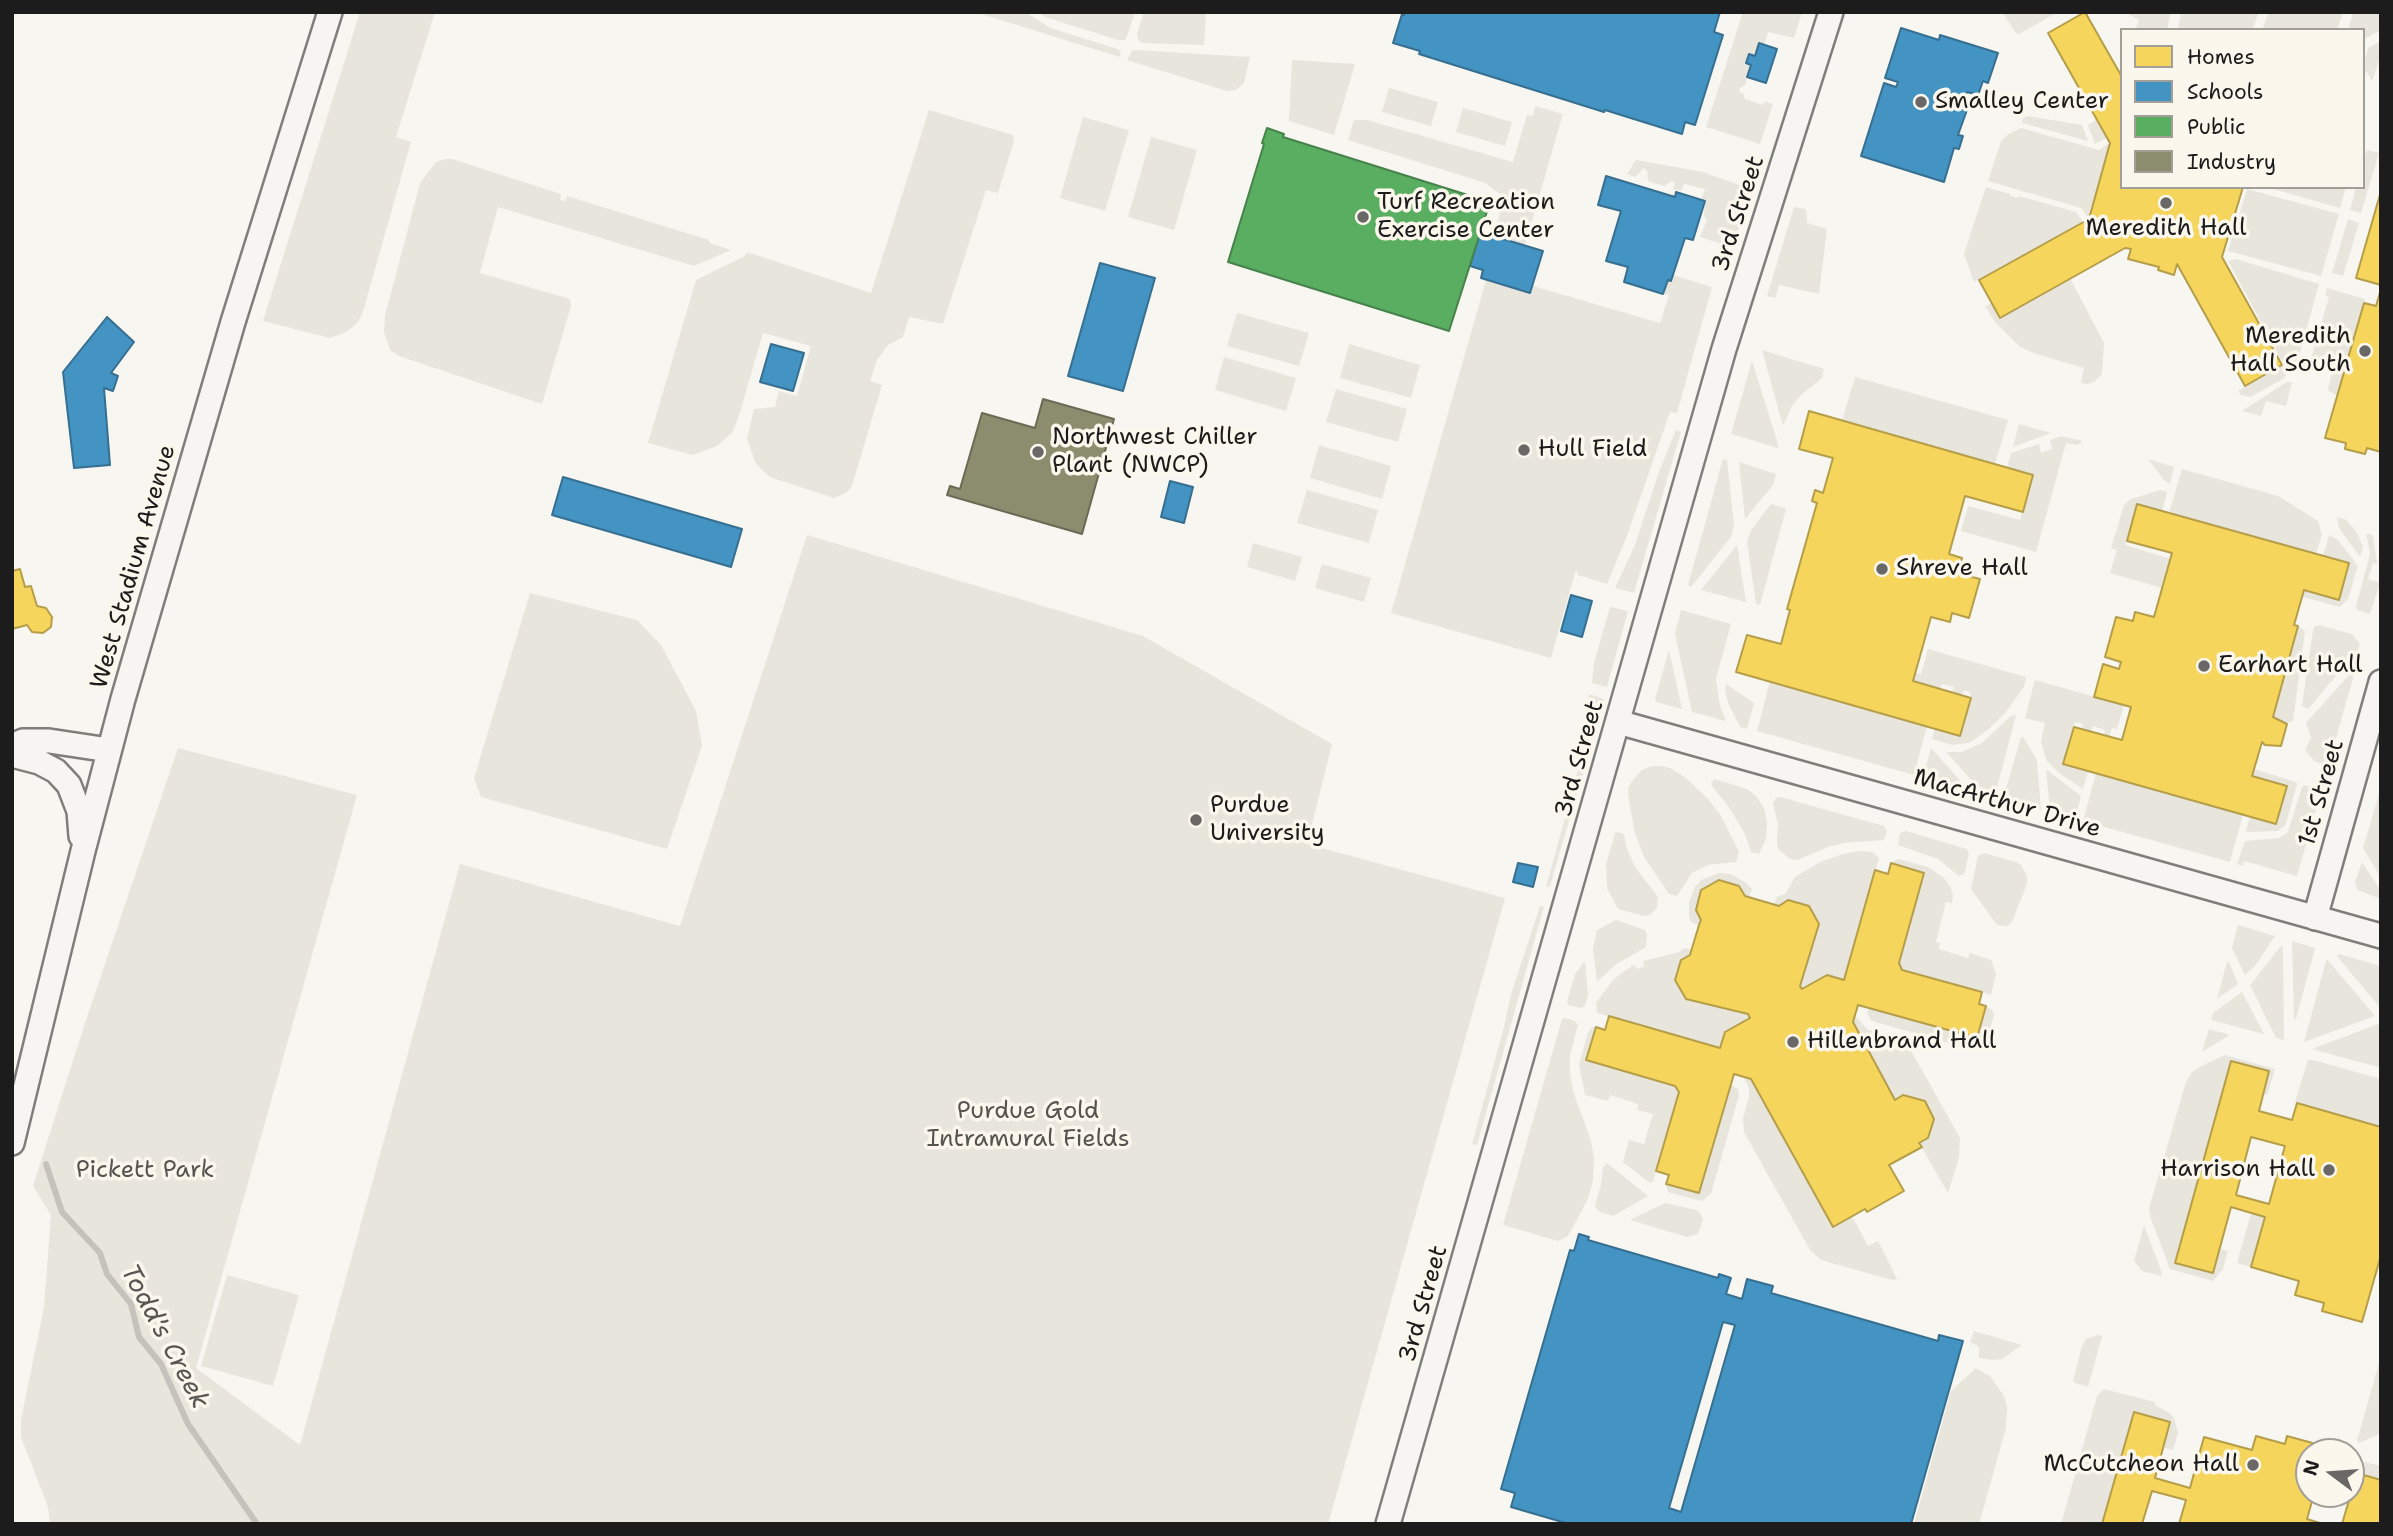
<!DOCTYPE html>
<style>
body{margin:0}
#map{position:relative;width:2393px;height:1536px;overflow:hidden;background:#f8f6f0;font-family:"Shantell Sans",sans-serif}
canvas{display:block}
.frame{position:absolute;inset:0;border:14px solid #1c1c1c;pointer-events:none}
.legend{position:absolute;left:2120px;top:28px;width:245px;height:161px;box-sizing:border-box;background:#fbf7ec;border:2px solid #a29f99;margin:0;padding:9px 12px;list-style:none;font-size:21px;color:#1c1c1c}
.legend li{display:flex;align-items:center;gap:14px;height:35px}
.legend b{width:35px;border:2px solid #a29f99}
.north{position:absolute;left:2295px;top:1438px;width:70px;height:70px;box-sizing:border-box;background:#fbf7ec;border:2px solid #a29f99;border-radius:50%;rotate:286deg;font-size:19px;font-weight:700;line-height:28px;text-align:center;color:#1c1c1c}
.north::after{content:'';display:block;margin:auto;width:24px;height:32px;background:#696866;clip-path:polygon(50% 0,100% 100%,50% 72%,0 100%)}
</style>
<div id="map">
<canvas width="2393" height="1536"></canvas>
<div class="frame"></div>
<ul class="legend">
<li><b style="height:19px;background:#f6d55c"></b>Homes</li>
<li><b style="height:19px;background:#4393c3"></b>Schools</li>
<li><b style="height:19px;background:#5aae61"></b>Public</li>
<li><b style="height:19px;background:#8c8c6e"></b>Industry</li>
</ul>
<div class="north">N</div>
</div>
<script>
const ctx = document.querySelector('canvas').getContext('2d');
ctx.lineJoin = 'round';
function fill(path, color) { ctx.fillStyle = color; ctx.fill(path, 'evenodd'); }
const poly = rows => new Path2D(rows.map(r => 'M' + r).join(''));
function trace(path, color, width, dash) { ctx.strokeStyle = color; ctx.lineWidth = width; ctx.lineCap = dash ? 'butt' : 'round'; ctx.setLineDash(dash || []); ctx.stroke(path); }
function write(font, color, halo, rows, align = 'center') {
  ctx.font = font + ' "Shantell Sans",sans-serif'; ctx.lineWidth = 7; ctx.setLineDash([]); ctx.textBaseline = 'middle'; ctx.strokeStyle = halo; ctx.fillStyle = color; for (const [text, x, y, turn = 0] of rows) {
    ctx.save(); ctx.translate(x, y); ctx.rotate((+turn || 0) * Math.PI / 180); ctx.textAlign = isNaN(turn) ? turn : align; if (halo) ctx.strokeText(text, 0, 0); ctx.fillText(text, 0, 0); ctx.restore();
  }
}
fill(poly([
 [360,12,435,12,396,137,411,142,362,315,356,324,346,332,330,338,263,321],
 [982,12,1026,12,1050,28,1118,49,1121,52,1120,57,981,14],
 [1039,12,1135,12,1127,36,1125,40,1118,40,1045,17],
 [1144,12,1206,12,1204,45,1142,43,1138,40,1137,34],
 [1743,12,1802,12,1794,38,1768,32,1764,45,1759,43,1755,56,1749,54,1746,63,1751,65,1745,85,1739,89,1740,93,1743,93,1745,99,1763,105,1765,101,1773,104,1760,144,1706,127],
 [2002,12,2058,12,2019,34,2016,33],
 [2124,12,2171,12,2167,30,2139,30,2136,28,2139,20],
 [2181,12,2259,12,2252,30,2178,30],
 [2269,12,2343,12,2337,30,2262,30],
 [2353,12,2381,12,2381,30,2363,40,2363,30,2348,30],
 [2381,41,2381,56,2372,81,2363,66,2368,48],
 [1136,50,1250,57,1244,83,1236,90,1227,91,1127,60,1132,51],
 [1292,60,1355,64,1334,135,1289,121],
 [1389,88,1438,102,1431,126,1382,112],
 [1535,106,1563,114,1525,245,1494,235,1504,197,1485,183,1348,140,1354,120,1367,120,1513,162,1527,115,1533,116],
 [1463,108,1512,122,1505,146,1456,132],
 [929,110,1013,135,1014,141,998,193,986,190,943,324,909,317,903,337,888,345,877,360,870,381,882,385,852,486,846,493,834,498,770,477,756,464,747,439,754,409,775,407,779,391,797,396,811,346,763,333,738,419,732,433,717,446,693,455,648,443,696,280,745,256,747,252,871,293],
 [2028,116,2082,125,2088,141,2022,123,2023,118],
 [1083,117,1129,130,1105,211,1060,198],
 [2096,120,2106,138,2095,144,2088,125],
 [2021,128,2099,150,2110,143,2089,219,2081,208,1988,181,2001,141,2009,134],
 [1151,137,1197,150,1174,230,1128,217],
 [2367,150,2379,153,2361,213,2350,210,2356,187,2363,187,2363,163],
 [445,159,452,159,561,194,560,200,566,201,567,196,709,240,710,243,731,250,694,266,498,207,480,273,570,299,571,306,542,404,399,356,390,350,384,332,385,316,420,183,436,162],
 [1636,160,1703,172,1745,187,1751,192,1733,247,1700,237,1707,220,1704,216,1705,201,1701,200,1705,189,1684,184,1681,191,1673,189,1675,183,1672,181,1664,186,1648,181,1647,172,1644,168,1635,177,1627,174],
 [1986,187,2010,194,2010,196,2018,198,2019,196,2076,212,2083,222,1974,282,1964,254],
 [2266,187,2346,187,2340,208],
 [2247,189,2339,214,2321,276,2228,251],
 [1794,207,1806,209,1807,223,1827,229,1819,294,1779,285,1775,298,1767,296],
 [2348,219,2359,223,2343,276,2332,273],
 [2236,259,2319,284,2298,359,2283,379,2250,397,2241,395,2238,391,2284,365,2228,261],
 [1673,275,1712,287,1677,413,1670,412,1627,536,1607,584,1578,575,1576,569,1551,658,1391,613,1486,280,1530,293,1533,286,1660,323,1669,295,1663,294,1668,280,1671,280],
 [2070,278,2104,343,2102,374,2094,382,2087,384,2081,383,2084,368,2033,353,2019,346,1995,322,1985,306],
 [2327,288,2365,299,2337,396,2328,390,2332,372,2305,365,2307,359,2311,359,2329,297,2325,295],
 [1237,313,1309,333,1299,366,1227,346],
 [1349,344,1420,365,1411,398,1340,378],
 [1762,350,1824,369,1822,378,1801,395,1792,406,1783,426],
 [1224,357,1296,378,1286,411,1215,390],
 [1752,361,1778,444,1778,448,1731,434],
 [1855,377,2008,420,1995,464,1842,421],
 [2287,382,2292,382,2286,406,2266,401,2261,416,2242,411],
 [1336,389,1407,409,1398,442,1326,422],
 [2019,424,2051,433,2013,447],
 [1676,430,1681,432,1634,593,1615,588,1635,545,1659,472],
 [2061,436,2083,441,2077,445,2066,443,2036,552,1961,531,1968,506,2020,520,2033,475,2007,467,2011,453,2039,444,2041,453,2052,449,2050,440],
 [1319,445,1391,466,1382,499,1310,478],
 [1723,459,1727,460,1734,525,1731,537,1691,587,1688,585],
 [2148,459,2174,467,2170,484,2164,480],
 [1739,462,1776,474,1773,485,1745,519],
 [2182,469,2278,496,2318,521,2322,534,2316,554,2169,513],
 [1307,490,1378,510,1369,543,1297,523],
 [2160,490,2167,492,2162,511,2137,504,2125,545,2171,559,2162,588,2110,573,2117,550,2111,548,2124,505,2131,499],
 [1771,504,1786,509,1760,605,1756,604,1747,542,1751,530],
 [2337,517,2345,519,2356,531,2363,547,2360,557,2339,528],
 [2366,534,2371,534,2373,537,2377,564,2373,563,2368,579,2380,583,2370,614,2357,610,2356,606,2370,554],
 [807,535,1143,636,1332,744,1307,844,1505,898,1328,1524,50,1524,48,1507,21,1437,21,1420,44,1307,51,1215,33,1186,85,1023,178,748,357,795,196,1368,300,1445,460,864,680,926],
 [2329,535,2338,540,2358,566,2348,599,2340,607,2303,597,2304,590,2339,600,2349,564,2323,556],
 [1253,543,1302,557,1295,581,1247,567],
 [1737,545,1746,602,1701,590],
 [1322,564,1371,578,1364,602,1315,588],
 [530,593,637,620,661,645,696,711,702,746,667,849,481,797,474,778],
 [1610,607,1628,611,1607,687,1592,683,1594,663],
 [1681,610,1731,624,1716,679,1720,706,1726,721,1692,712,1675,634],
 [2319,625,2352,634,2360,644,2358,650,2308,709,2302,706,2313,630,2315,626],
 [2298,626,2305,631,2293,721,2286,723,2273,717],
 [1928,649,2026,677,2024,687,2006,712,1989,729,1969,743,1952,745,1932,739,1935,728,1960,735,1971,698,1970,692,1964,690,1962,695,1952,693,1954,687,1942,684,1940,689,1913,681,1915,673,1921,674],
 [1669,650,1682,709,1656,702,1655,699],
 [2356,667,2329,763,2324,765,2314,761,2305,750,2311,738,2306,723],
 [2035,680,2124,705,2117,729,2112,728,2109,737,2104,736,2105,730,2093,726,2091,732,2082,729,2083,724,2075,722,2063,764,2088,771,2083,789,2060,774,2046,760,2041,741,2045,723,2025,718],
 [1770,681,1927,726,1914,775,1757,731],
 [1726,684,1754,703,1747,729,1740,727,1728,703,1725,690],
 [1589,694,1604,699,1595,732,1584,729],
 [2016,715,1995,796,1984,794,1946,752,1961,752,1982,743,2011,716],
 [2021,737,2024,738,2037,760,2041,810,2003,799],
 [1582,742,1591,745,1550,886,1546,887,1579,767],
 [1931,748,1966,787,1965,789,1923,777],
 [1652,766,1663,766,1672,769,1686,778,1708,799,1721,816,1739,852,1736,862,1708,865,1692,873,1677,896,1669,894,1644,857,1635,833,1629,802,1628,788,1633,780,1642,770],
 [2046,769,2081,796,2075,819,2050,811],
 [2254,769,2296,782,2297,785,2285,826,2277,831,2247,832,2246,830,2250,817,2276,824,2287,787,2252,776],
 [2096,773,2243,815,2230,862,2083,821],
 [1715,779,1747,789,1756,796,1764,808,1767,822,1766,839,1759,854,1751,852,1745,834,1728,806,1712,786,1711,783],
 [2304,785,2312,787,2316,793,2317,806,2297,876,2244,861,2243,866,2237,864,2245,841,2279,838,2288,832,2302,787],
 [2381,787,2381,878,2363,848],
 [1780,797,1884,826,1887,831,1884,840,1844,843,1828,847,1798,860,1790,859,1778,849,1777,841,1778,824,1773,804,1776,798],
 [1906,831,1967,849,1969,854,1964,874,1959,876,1938,859,1898,845,1900,833],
 [1618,832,1624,834,1627,849,1635,867,1658,897,1657,908,1650,915,1644,916,1618,909,1607,888,1606,864,1615,833],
 [1860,851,1873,852,1879,858,1844,980,1802,989,1800,986,1819,924,1809,906,1789,900,1779,906,1774,905,1776,897,1785,894,1795,877,1820,862,1843,854],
 [1984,853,2016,862,2021,865,2027,876,2027,884,2012,922,2008,926,1997,925,1971,889,1978,856],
 [1898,859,1928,867,1944,878,1951,888,1953,896,1952,903,1946,902,1936,942,1940,943,1939,949,1968,958,1970,953,1991,960,1996,974,1991,995,1902,970,1899,963,1924,873,1891,863],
 [2362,862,2381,891,2381,899,2357,890,2355,882],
 [1719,873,1731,874,1746,883,1752,889,1749,897,1745,896,1739,886,1719,880,1701,890,1696,910,1701,920,1699,925,1692,923,1689,917,1689,902,1695,887,1701,880],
 [1540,906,1544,907,1477,1145,1472,1144,1504,1027,1511,994],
 [1616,920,1645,930,1647,934,1646,947,1615,965,1597,982,1593,948,1597,930],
 [2238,925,2275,936,2255,966,2245,975,2232,948],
 [2292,941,2315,948,2296,1019,2294,1019],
 [2281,946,2283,947,2284,1040,2276,1038,2250,985],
 [1684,948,1692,950,1690,955,1681,961,1675,980,1686,998,1748,1014,1750,1018,1725,1032,1720,1048,1597,1013,1596,1003,1612,981,1623,972,1634,965,1637,969,1644,966,1643,961,1679,952],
 [2339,954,2381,966,2381,1009,2337,956],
 [2327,959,2375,1016,2304,1042,2326,961],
 [1585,961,1588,995,1585,1006,1581,1008,1568,1005,1567,1002,1575,974],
 [2227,962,2229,962,2238,984,2217,999],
 [2242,992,2264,1034,2211,1020,2213,1013],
 [1986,1006,1992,1010,1994,1015,1986,1042,1977,1050,1970,1049,1872,1021,1867,1014,1869,1008,1977,1038],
 [1855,1016,1868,1030,1896,1037,1909,1047,1960,1138,1959,1158,1948,1193,1919,1143,1928,1138,1934,1119,1904,1095,1895,1100,1853,1022],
 [1564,1018,1575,1021,1578,1025,1570,1055,1570,1072,1573,1091,1591,1141,1594,1158,1593,1180,1588,1199,1568,1236,1558,1241,1503,1225,1562,1019],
 [2378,1024,2381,1025,2381,1068,2312,1049],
 [1592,1027,1596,1027,1587,1060,1675,1086,1679,1092,1653,1182,1650,1183,1623,1162,1629,1140,1644,1144,1653,1114,1637,1110,1638,1104,1610,1095,1608,1101,1585,1095,1579,1065,1588,1032],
 [2209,1029,2230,1035,2202,1052],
 [2225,1055,2275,1069,2267,1095,2263,1094,2269,1071,2231,1061,2175,1262,2212,1273,2220,1249,2228,1251,2223,1269,2213,1281,2170,1269,2150,1216,2149,1208,2186,1082,2192,1072,2201,1066],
 [2308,1060,2313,1060,2381,1079,2381,1127,2295,1102],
 [1744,1077,1751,1079,1832,1226,1852,1216,1868,1246,1878,1241,1897,1279,1892,1280,1821,1260,1810,1250,1744,1132,1743,1118,1749,1097,1749,1088],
 [1731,1085,1738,1089,1739,1095,1711,1194,1702,1201,1697,1200,1668,1192,1666,1184,1699,1193],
 [1607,1163,1648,1196,1613,1216,1598,1211,1595,1206,1601,1184,1603,1167],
 [1665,1203,1696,1210,1700,1213,1703,1219,1698,1234,1687,1237,1630,1220],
 [2251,1213,2265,1217,2251,1267,2237,1263],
 [2144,1225,2162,1273,2161,1276,2142,1271,2134,1261],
 [227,1275,299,1295,273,1386,201,1366],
 [1974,1331,2022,1345,2002,1359,1993,1360,1979,1358,1979,1347,1970,1342],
 [2097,1335,2102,1336,2088,1387,2075,1383,2073,1381,2082,1346,2086,1339],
 [2381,1356,2381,1433,2359,1443,2357,1441],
 [1976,1368,1991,1377,2004,1396,2007,1407,2006,1428,1979,1524,1914,1524,1951,1391],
 [2104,1389,2155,1402,2155,1405,2170,1413,2174,1418,2178,1433,2173,1450,2163,1447,2170,1422,2134,1412,2102,1524,2061,1524,2097,1396],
 [2355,1460,2381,1466,2381,1480,2357,1473,2351,1493,2351,1464]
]), '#e8e5dd');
const homes = poly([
 [2085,12,2122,77,2122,187,2243,187,2222,257,2282,365,2245,386,2177,264,2174,275,2158,270,2159,267,2128,259,2131,249,2125,248,2000,318,1979,280,2089,219,2110,143,2048,33,2085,12],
 [2381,191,2381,285,2356,278,2381,191],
 [2381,289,2381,452,2367,448,2365,454,2345,449,2346,443,2325,438,2364,303,2376,306,2381,289],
 [1809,411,2033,475,2023,512,1965,496,1949,554,1962,558,1961,563,1967,564,1964,575,1980,579,1969,618,1952,613,1950,622,1931,617,1913,681,1971,698,1960,736,1736,672,1747,635,1781,644,1790,610,1787,609,1817,503,1812,501,1815,490,1823,493,1833,458,1799,449,1809,411],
 [2137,504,2349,563,2339,600,2304,590,2294,625,2298,626,2273,717,2287,724,2281,746,2265,745,2262,742,2252,776,2287,786,2276,824,2063,764,2074,727,2122,740,2131,707,2094,697,2103,664,2119,669,2121,662,2105,657,2116,617,2133,621,2135,612,2154,617,2172,553,2127,541,2137,504],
 [20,569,25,587,31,586,37,606,46,608,52,617,51,627,43,633,32,632,27,625,12,629,12,571,20,569],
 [1891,863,1924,873,1899,963,1902,970,1982,992,1979,1004,1986,1006,1977,1038,1858,1005,1853,1022,1895,1100,1903,1095,1925,1101,1934,1119,1928,1138,1919,1143,1922,1147,1889,1165,1904,1191,1867,1212,1865,1209,1833,1227,1751,1079,1734,1074,1699,1193,1666,1184,1669,1175,1656,1171,1679,1092,1675,1086,1586,1060,1596,1027,1605,1030,1609,1016,1720,1048,1725,1032,1750,1018,1748,1014,1686,999,1675,980,1681,960,1690,955,1699,925,1701,920,1696,910,1701,890,1719,880,1739,886,1745,896,1779,906,1788,900,1809,906,1819,924,1800,986,1802,989,1827,975,1844,980,1875,870,1888,874,1891,863],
 [2231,1061,2269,1071,2259,1111,2292,1120,2297,1103,2381,1127,2381,1255,2362,1322,2322,1311,2324,1303,2295,1295,2299,1281,2251,1267,2265,1217,2231,1207,2213,1273,2175,1263,2231,1061],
 [2251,1137,2285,1146,2269,1204,2236,1195,2251,1137],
 [2134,1412,2170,1422,2155,1478,2190,1488,2204,1437,2252,1450,2256,1436,2285,1444,2287,1436,2327,1447,2326,1452,2309,1452,2309,1494,2314,1494,2307,1519,2323,1524,2179,1524,2186,1500,2152,1491,2142,1524,2102,1524,2134,1412],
 [2357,1473,2381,1480,2381,1524,2342,1524,2357,1473]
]);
fill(homes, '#f6d55c');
trace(homes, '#b59e49', 2);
const schools = poly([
 [1405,12,1720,12,1714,32,1723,35,1695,125,1685,122,1682,134,1605,110,1604,112,1419,54,1420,51,1393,43,1402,14,1404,15,1405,12],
 [1901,28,1939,40,1940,35,1998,53,1988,83,1983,81,1978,95,1967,92,1961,108,1967,110,1958,135,1963,136,1959,149,1954,148,1944,182,1861,156,1884,83,1896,87,1898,82,1885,78,1901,28],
 [1759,43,1777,49,1766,83,1747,77,1751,65,1746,63,1749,54,1755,56,1759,43],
 [1606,176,1675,197,1676,192,1705,201,1693,240,1685,238,1671,281,1668,280,1663,294,1624,282,1628,267,1606,261,1621,211,1598,205,1606,176],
 [1480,232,1543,251,1530,293,1481,278,1483,270,1470,266,1480,232],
 [1100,263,1155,278,1123,391,1068,376,1100,263],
 [107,317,134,342,111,373,118,376,113,391,104,388,110,465,74,468,63,372,107,317],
 [771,344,804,353,793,391,760,382,771,344],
 [563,477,742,529,731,567,552,515,563,477],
 [1170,481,1193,487,1184,523,1161,517,1170,481],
 [1571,595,1592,601,1582,637,1561,631,1571,595],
 [1518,863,1538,867,1533,887,1513,882,1518,863],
 [1579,1234,1589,1237,1588,1240,1718,1278,1719,1274,1731,1278,1726,1294,1742,1299,1747,1279,1773,1286,1771,1293,1938,1341,1939,1335,1963,1341,1911,1524,1569,1524,1511,1507,1515,1493,1501,1489,1570,1250,1574,1251,1579,1234],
 [1723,1322,1735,1325,1681,1512,1669,1508,1723,1322]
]);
fill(schools, '#4393c3');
trace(schools, '#376f91', 2);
const public = poly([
 [1267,128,1284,134,1283,137,1490,202,1449,331,1228,262,1264,144,1262,143,1267,128]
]);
fill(public, '#5aae61');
trace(public, '#47824c', 2);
const industry = poly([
 [1043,399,1114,419,1082,534,947,495,950,486,960,489,982,413,1035,428,1043,399]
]);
fill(industry, '#8c8c6e');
trace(industry, '#6a6a55', 2);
trace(poly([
 [46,1164,62,1212,100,1253,107,1274,131,1304,139,1337,161,1364,188,1424,257,1524]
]), '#c5c2bc', 6);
const minor = poly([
 [1618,722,2381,936],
 [12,746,23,741,49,741,109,750],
 [12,755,39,762,56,771,69,785,79,811,81,836],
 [2315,918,2381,682],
 [12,1143,83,851,123,699,233,322,330,12],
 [1388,1524,1724,349,1831,12]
]);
trace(minor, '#7f7e7b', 28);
trace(minor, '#f6f5f1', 23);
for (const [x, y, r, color] of [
 [1921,102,7,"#696866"],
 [2166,203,7,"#696866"],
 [1363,217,7,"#696866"],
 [2365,351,7,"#696866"],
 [1524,450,7,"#696866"],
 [1038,452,7,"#696866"],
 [1882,569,7,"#696866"],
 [2204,666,7,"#696866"],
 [1196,820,7,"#696866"],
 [1793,1042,7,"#696866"],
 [2329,1170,7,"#696866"],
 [2253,1465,7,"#696866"]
]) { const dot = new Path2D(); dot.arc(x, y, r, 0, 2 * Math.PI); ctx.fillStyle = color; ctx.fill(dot); trace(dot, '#fbf7ec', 2.5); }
write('24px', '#1c1c1c', '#fbf7ec', [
 ["Smalley Center",1935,102],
 ["Turf Recreation",1377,203],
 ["Exercise Center",1377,231],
 ["Meredith Hall",2166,229,"center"],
 ["Meredith",2351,337,"right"],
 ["Hall South",2351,365,"right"],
 ["Northwest Chiller",1052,438],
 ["Plant (NWCP)",1052,466],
 ["Hull Field",1538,450],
 ["Shreve Hall",1896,569],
 ["Earhart Hall",2218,666],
 ["Purdue",1210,806],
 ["University",1210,834],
 ["Hillenbrand Hall",1807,1042],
 ["Harrison Hall",2315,1170,"right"],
 ["McCutcheon Hall",2239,1465,"right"]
], 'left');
write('24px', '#1c1c1c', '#fbf7ec', [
 ["3rd Street",1739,214,-72],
 ["West Stadium Avenue",134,567,-74],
 ["3rd Street",1580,759,-74],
 ["1st Street",2322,793,-74],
 ["MacArthur Drive",2007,804,16],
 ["3rd Street",1424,1304,-74]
]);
write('24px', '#555451', '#fbf7ec', [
 ["Purdue Gold",1028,1112],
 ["Intramural Fields",1028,1140],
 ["Pickett Park",145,1171]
]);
write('italic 26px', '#575653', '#fbf7ec', [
 ["Todd's Creek",164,1337,62]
]);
</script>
